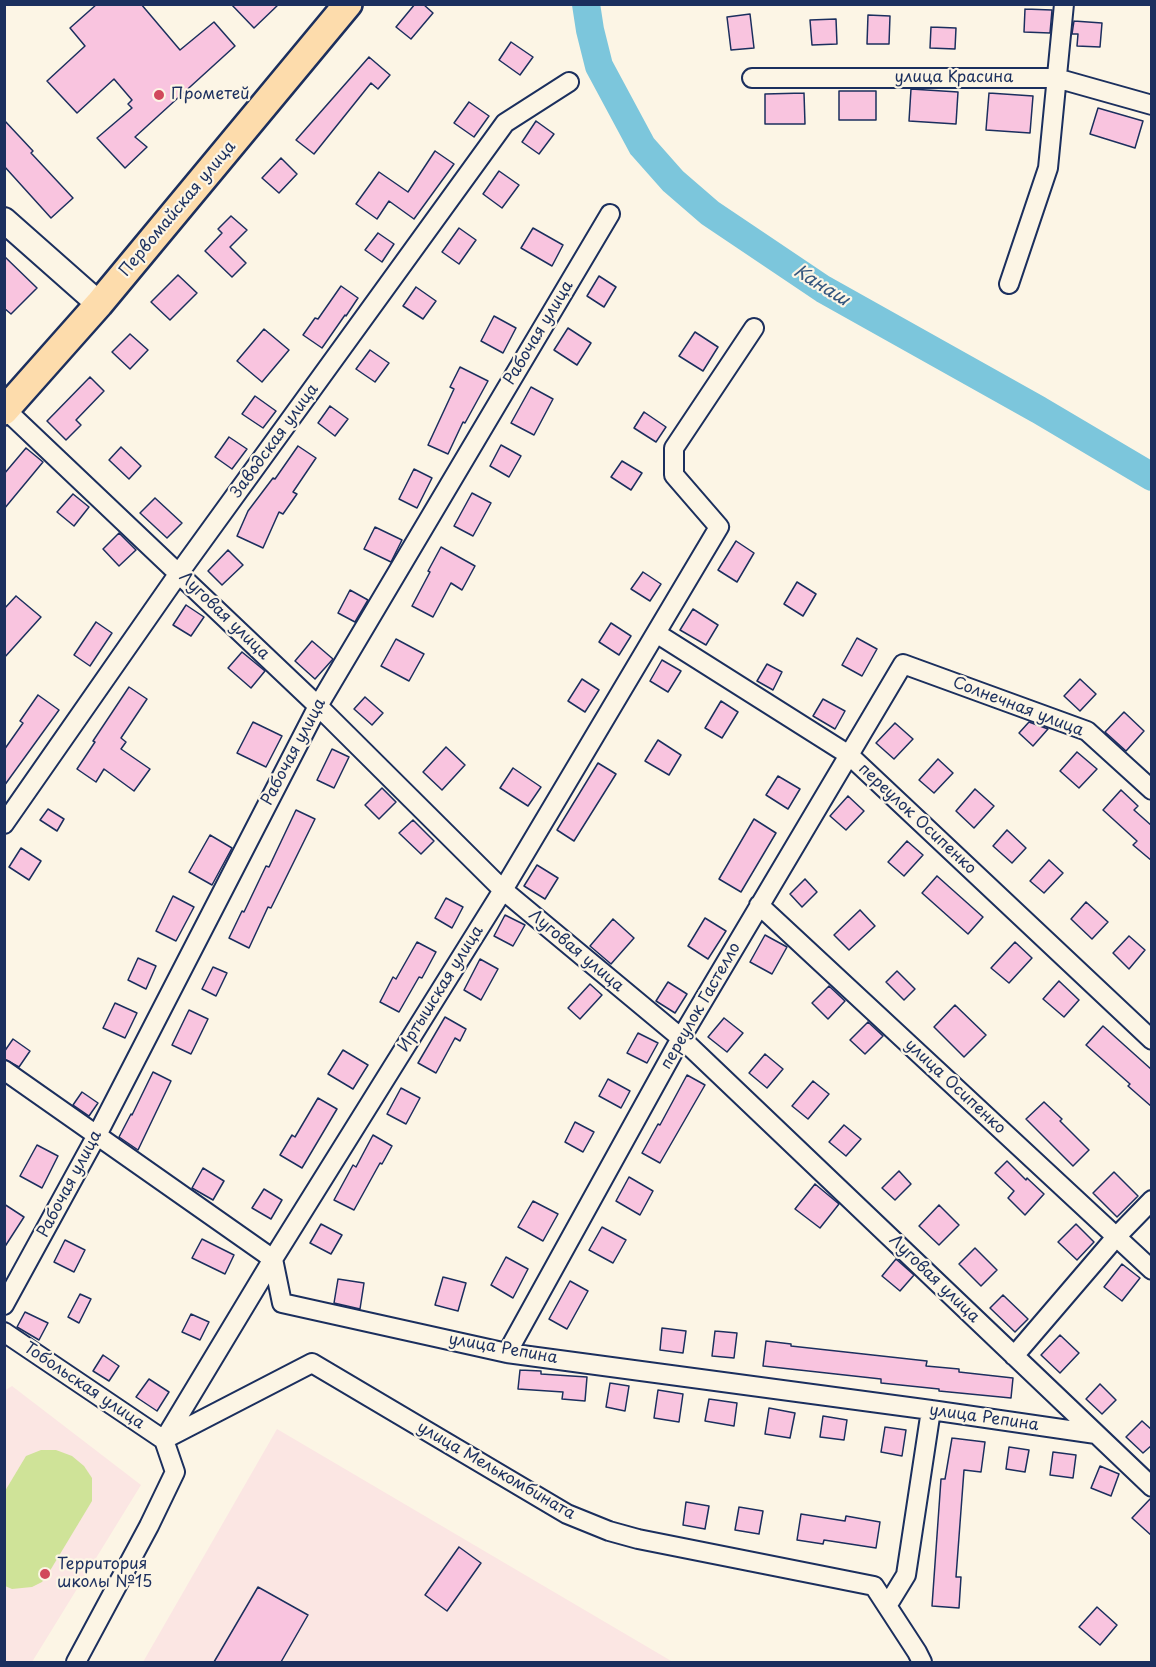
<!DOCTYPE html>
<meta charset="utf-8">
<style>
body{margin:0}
#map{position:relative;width:1156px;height:1667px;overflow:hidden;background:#fcf5e5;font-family:"Playpen Sans",sans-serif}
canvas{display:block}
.frame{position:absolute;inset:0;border:6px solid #1b2f5e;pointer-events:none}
</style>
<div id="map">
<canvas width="1156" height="1667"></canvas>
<div class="frame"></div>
</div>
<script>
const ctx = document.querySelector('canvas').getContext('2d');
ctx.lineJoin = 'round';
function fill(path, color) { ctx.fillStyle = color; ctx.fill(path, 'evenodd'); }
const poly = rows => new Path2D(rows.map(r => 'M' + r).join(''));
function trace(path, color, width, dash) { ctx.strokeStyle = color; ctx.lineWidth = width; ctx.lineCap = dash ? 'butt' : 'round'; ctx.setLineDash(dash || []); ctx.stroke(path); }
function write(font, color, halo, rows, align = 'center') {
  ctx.font = font + ' "Playpen Sans",sans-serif'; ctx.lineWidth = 4.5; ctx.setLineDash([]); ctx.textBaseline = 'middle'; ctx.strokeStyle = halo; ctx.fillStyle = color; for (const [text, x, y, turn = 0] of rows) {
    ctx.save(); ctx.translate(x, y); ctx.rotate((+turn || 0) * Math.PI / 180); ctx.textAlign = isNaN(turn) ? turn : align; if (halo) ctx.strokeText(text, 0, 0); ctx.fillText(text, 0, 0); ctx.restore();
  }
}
fill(poly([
 [12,1386,141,1485,32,1662,5,1662,4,1391],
 [277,1429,673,1662,143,1662]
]), '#fbe6e3');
fill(poly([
 [41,1450,56,1450,72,1456,84,1466,92,1478,92,1501,48,1574,42,1582,32,1587,12,1589,5,1586,5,1491,26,1456]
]), '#cfe398');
trace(poly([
 [586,4,590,30,599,66,642,146,673,181,710,213,823,289,1039,410,1152,477]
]), '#7cc6dc', 28);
const building = poly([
 [97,4,141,4,180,50,214,22,235,46,135,137,147,147,125,168,97,138,132,108,128,104,132,100,114,79,77,113,47,81,85,46,70,28,97,4],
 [231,4,279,4,254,28,231,4],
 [415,4,423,4,433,13,411,39,396,27,415,4],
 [1025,9,1052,10,1050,33,1024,32,1025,9],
 [750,14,754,48,731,50,727,17,750,14],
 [868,15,890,16,889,44,867,44,868,15],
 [836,19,837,44,812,45,810,20,836,19],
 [1074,21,1102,23,1100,47,1077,46,1078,34,1072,34,1074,21],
 [931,27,956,28,955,49,930,48,931,27],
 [511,42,533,57,520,75,499,60,511,42],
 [369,57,390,75,378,89,371,83,314,154,296,140,369,57],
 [911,89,958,92,956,124,909,121,911,89],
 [839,91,876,91,876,120,839,120,839,91],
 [804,93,805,124,765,124,765,94,804,93],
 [989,93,1033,96,1030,133,986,130,989,93],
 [469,102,489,116,474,137,454,123,469,102],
 [1098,108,1143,121,1135,148,1090,134,1098,108],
 [4,120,33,151,31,153,73,198,51,218,4,166,4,120],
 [536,121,554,134,539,154,522,142,536,121],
 [435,151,454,164,414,219,389,201,377,219,356,204,379,172,408,192,435,151],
 [281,158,297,174,279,193,262,178,281,158],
 [499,171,519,185,502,208,483,194,499,171],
 [231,216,247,230,230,247,246,263,232,277,205,251,222,233,218,229,231,216],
 [459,228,476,240,459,264,442,252,459,228],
 [533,228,563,245,552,266,521,248,533,228],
 [378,233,394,244,382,262,365,250,378,233],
 [4,256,37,288,11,314,4,308,4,256],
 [178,275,197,293,170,320,151,302,178,275],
 [599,276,616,287,604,307,587,296,599,276],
 [341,286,358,298,346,316,345,315,322,348,303,335,315,318,318,319,341,286],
 [416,287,436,301,423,319,403,306,416,287],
 [494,316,516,328,503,353,481,341,494,316],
 [568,328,591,343,577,365,554,350,568,328],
 [264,329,289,350,262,382,237,361,264,329],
 [695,332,718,347,703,371,679,356,695,332],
 [130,334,148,350,130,369,112,352,130,334],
 [370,350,389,363,375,382,356,369,370,350],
 [460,367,488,381,465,423,463,422,448,454,428,445,454,389,450,387,460,367],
 [90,377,104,391,76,420,81,425,66,440,47,421,90,377],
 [531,387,553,399,534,435,511,423,531,387],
 [255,396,276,411,263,428,242,414,255,396],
 [330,406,348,419,335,436,318,423,330,406],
 [644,412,666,427,656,442,634,428,644,412],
 [229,437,247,449,232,469,215,457,229,437],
 [501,445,521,456,509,477,490,466,501,445],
 [298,446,316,458,293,492,297,494,283,514,279,512,263,548,237,536,248,511,273,478,275,479,298,446],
 [121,447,141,466,129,479,109,460,121,447],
 [26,448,43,462,4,509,4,474,26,448],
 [622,461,642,473,631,490,611,477,622,461],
 [414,469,432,478,417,508,399,499,414,469],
 [472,493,491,503,473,536,454,526,472,493],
 [73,494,89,507,74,526,57,512,73,494],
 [155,498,182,523,167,538,140,513,155,498],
 [375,527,402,540,391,562,364,549,375,527],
 [119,533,136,550,119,566,103,549,119,533],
 [736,541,754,553,737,582,718,570,736,541],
 [441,547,475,566,462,590,451,583,433,617,412,606,430,572,428,571,441,547],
 [228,550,243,565,222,585,208,571,228,550],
 [643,572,661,584,650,601,631,589,643,572],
 [797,582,816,594,803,616,784,604,797,582],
 [350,590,368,600,355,622,338,613,350,590],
 [16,596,41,617,4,658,4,609,16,596],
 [186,605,204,617,191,636,173,625,186,605],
 [693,609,718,625,706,645,680,630,693,609],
 [96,622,112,633,90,666,74,655,96,622],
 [611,623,631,636,619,655,599,642,611,623],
 [857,638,877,649,862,676,842,665,857,638],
 [396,639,424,654,409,681,381,666,396,639],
 [312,641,333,659,315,679,295,661,312,641],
 [242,652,265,671,251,688,228,668,242,652],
 [662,660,681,671,668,692,650,681,662,660],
 [767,664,782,672,773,690,757,681,767,664],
 [582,679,599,690,585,712,568,701,582,679],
 [1080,679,1096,694,1080,711,1064,696,1080,679],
 [129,687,147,699,121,738,126,742,121,749,150,769,134,791,104,769,96,782,77,769,95,742,93,741,129,687],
 [38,695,59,710,4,786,4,750,23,723,20,721,38,695],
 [365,697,383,713,372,725,354,709,365,697],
 [823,699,845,711,835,729,813,716,823,699],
 [721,701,738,712,722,738,705,728,721,701],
 [1124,712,1144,731,1126,751,1105,732,1124,712],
 [253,722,282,736,266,767,237,753,253,722],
 [1029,722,1048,729,1033,746,1019,733,1029,722],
 [895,723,913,739,894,759,876,743,895,723],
 [658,740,681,755,669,775,645,761,658,740],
 [446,747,465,765,442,790,423,772,446,747],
 [332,749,349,757,334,788,317,780,332,749],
 [1077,752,1097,769,1079,788,1060,771,1077,752],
 [938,759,953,773,934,793,919,780,938,759],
 [598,763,616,774,574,841,557,830,598,763],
 [513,768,541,787,528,806,500,788,513,768],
 [778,776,800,789,788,809,766,795,778,776],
 [382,788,396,802,379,819,365,805,382,788],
 [975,789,994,806,974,828,956,811,975,789],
 [1121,790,1138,806,1134,810,1152,826,1152,861,1133,845,1137,841,1103,810,1121,790],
 [848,796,864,811,846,830,830,816,848,796],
 [48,809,64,819,57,831,40,820,48,809],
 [296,810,315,819,271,908,268,907,249,948,229,938,242,911,244,912,266,866,269,867,296,810],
 [754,819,776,833,741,892,719,879,754,819],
 [413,820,434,841,421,854,399,833,413,820],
 [1007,830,1026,848,1012,863,993,846,1007,830],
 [210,835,232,848,212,885,189,872,210,835],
 [907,841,923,855,904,876,888,862,907,841],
 [21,848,41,861,29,880,9,867,21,848],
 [1049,860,1063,873,1044,893,1030,881,1049,860],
 [537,865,558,878,545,899,524,886,537,865],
 [937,876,983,917,968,934,922,893,937,876],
 [805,879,817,892,802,907,790,894,805,879],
 [173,896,194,907,176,941,156,931,173,896],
 [446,898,463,907,452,928,435,918,446,898],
 [1086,902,1108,922,1092,939,1071,919,1086,902],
 [860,910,875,926,849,950,834,935,860,910],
 [505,915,525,925,513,946,494,936,505,915],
 [705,918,726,931,708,959,688,946,705,918],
 [613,919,634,938,611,964,590,946,613,919],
 [765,935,787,947,772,974,750,962,765,935],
 [1129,936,1145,950,1129,969,1113,953,1129,936],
 [417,942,436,952,422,978,419,977,399,1012,380,1002,393,977,396,979,417,942],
 [1015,942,1032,958,1009,983,991,968,1015,942],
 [138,958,156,966,146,989,128,980,138,958],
 [480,959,498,969,481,1000,464,990,480,959],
 [213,967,227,973,216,996,202,989,213,967],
 [897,971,915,989,904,1000,886,982,897,971],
 [1059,981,1079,1000,1064,1017,1043,999,1059,981],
 [668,982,687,994,675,1013,656,1001,668,982],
 [590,984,602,995,580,1019,568,1008,590,984],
 [829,986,845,1001,828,1019,812,1003,829,986],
 [115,1003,137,1013,125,1038,103,1028,115,1003],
 [955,1005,986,1035,964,1057,934,1027,955,1005],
 [189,1010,208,1019,191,1054,172,1045,189,1010],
 [445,1017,466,1029,460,1041,455,1038,436,1073,418,1063,445,1017],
 [724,1018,743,1033,727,1052,708,1037,724,1018],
 [868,1022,883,1036,865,1054,850,1040,868,1022],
 [1103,1026,1152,1070,1152,1107,1128,1086,1130,1084,1086,1045,1103,1026],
 [638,1033,658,1043,647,1063,627,1053,638,1033],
 [13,1039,30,1051,19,1067,4,1059,4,1052,13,1039],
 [343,1050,368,1065,353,1089,328,1074,343,1050],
 [765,1054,783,1069,767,1088,749,1073,765,1054],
 [153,1072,171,1081,138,1150,119,1137,131,1114,132,1115,153,1072],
 [687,1075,705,1085,660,1163,642,1153,658,1124,660,1125,687,1075],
 [608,1079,630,1091,621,1108,599,1096,608,1079],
 [813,1081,829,1094,808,1119,792,1106,813,1081],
 [401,1088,420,1098,406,1124,387,1114,401,1088],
 [82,1092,98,1103,89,1116,73,1105,82,1092],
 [318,1098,337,1109,302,1168,280,1155,292,1135,295,1137,318,1098],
 [1044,1102,1062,1119,1060,1121,1089,1150,1073,1166,1026,1119,1044,1102],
 [575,1122,594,1132,583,1152,565,1142,575,1122],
 [844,1125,861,1139,846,1156,829,1142,844,1125],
 [373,1135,392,1146,382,1164,380,1163,354,1210,334,1200,353,1165,356,1167,373,1135],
 [37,1145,58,1156,42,1188,20,1176,37,1145],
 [1007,1161,1026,1180,1027,1178,1044,1194,1025,1215,1008,1198,1014,1191,995,1173,1007,1161],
 [203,1168,224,1181,213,1200,192,1188,203,1168],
 [899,1171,911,1184,895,1200,882,1188,899,1171],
 [1114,1172,1138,1196,1117,1217,1093,1193,1114,1172],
 [629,1177,653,1191,640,1215,616,1201,629,1177],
 [815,1184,839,1204,820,1228,795,1209,815,1184],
 [264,1189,282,1200,271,1219,252,1208,264,1189],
 [533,1201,558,1214,543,1241,518,1227,533,1201],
 [4,1204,24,1217,4,1248,4,1204],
 [939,1205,959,1225,939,1245,919,1226,939,1205],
 [321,1224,342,1235,331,1254,310,1243,321,1224],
 [1076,1224,1094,1242,1077,1260,1058,1242,1076,1224],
 [602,1227,626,1240,613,1263,589,1250,602,1227],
 [202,1239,234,1255,225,1274,192,1258,202,1239],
 [65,1240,85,1250,74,1272,54,1262,65,1240],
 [975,1248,997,1270,981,1286,959,1264,975,1248],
 [506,1257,528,1269,513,1298,491,1285,506,1257],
 [896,1259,914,1275,900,1291,882,1276,896,1259],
 [1122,1264,1140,1278,1122,1301,1104,1287,1122,1264],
 [443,1277,466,1283,458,1311,435,1305,443,1277],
 [338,1279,364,1283,360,1309,334,1303,338,1279],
 [570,1281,588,1291,567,1329,549,1319,570,1281],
 [80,1294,91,1299,79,1323,68,1317,80,1294],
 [1003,1295,1028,1319,1015,1332,990,1308,1003,1295],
 [25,1312,48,1323,39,1340,17,1327,25,1312],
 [191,1314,209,1322,200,1340,182,1332,191,1314],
 [662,1328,686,1331,683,1353,660,1350,662,1328],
 [715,1331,737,1333,734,1358,712,1356,715,1331],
 [1060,1335,1079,1353,1060,1373,1041,1355,1060,1335],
 [766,1341,791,1344,791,1346,927,1361,926,1366,959,1369,959,1372,1013,1378,1011,1398,939,1391,939,1389,881,1383,881,1379,763,1366,766,1341],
 [103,1355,119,1366,109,1381,93,1371,103,1355],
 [520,1370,541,1371,541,1374,587,1377,585,1401,562,1399,563,1392,518,1389,520,1370],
 [149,1379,169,1392,157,1411,136,1397,149,1379],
 [610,1383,629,1386,625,1411,606,1407,610,1383],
 [1100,1384,1116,1400,1102,1414,1086,1399,1100,1384],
 [658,1390,683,1394,679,1422,654,1418,658,1390],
 [709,1399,737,1403,734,1426,705,1421,709,1399],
 [769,1408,795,1413,790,1438,765,1434,769,1408],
 [823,1416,847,1420,844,1440,820,1437,823,1416],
 [1142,1421,1152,1430,1152,1445,1143,1453,1126,1437,1142,1421],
 [885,1427,906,1430,902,1456,881,1452,885,1427],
 [952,1438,985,1442,981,1472,964,1470,956,1577,961,1577,959,1608,932,1606,941,1479,945,1479,952,1438],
 [1009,1447,1029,1450,1025,1472,1006,1469,1009,1447],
 [1053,1452,1076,1455,1073,1478,1050,1475,1053,1452],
 [1100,1466,1119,1474,1111,1496,1091,1488,1100,1466],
 [1151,1498,1152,1498,1152,1536,1132,1518,1151,1498],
 [686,1502,709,1506,705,1529,683,1525,686,1502],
 [739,1507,763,1511,759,1534,735,1530,739,1507],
 [801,1514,845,1521,846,1516,880,1522,876,1548,824,1540,823,1544,797,1540,801,1514],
 [459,1547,481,1563,447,1611,425,1595,459,1547],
 [258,1587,308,1615,281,1662,214,1662,258,1587],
 [1097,1607,1117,1625,1100,1645,1079,1627,1097,1607]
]);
fill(building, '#f9c4df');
trace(building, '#1b2f5e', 1.5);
const street = poly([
 [752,78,1056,78,1152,105],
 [1009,284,1048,168,1064,4],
 [6,410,318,706,503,890,681,1038,1152,1487],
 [656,633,849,755,1152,1040],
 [4,824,179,573,505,123,569,82],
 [759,905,1152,1270],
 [4,1070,273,1259,282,1303,507,1353,931,1410,1096,1434],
 [4,1305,97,1135,318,706,610,214],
 [4,1332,164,1440],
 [507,1353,681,1038,903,664,1087,731,1152,790],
 [1014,1356,1116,1237,1152,1200],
 [165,1439,312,1363,567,1514,609,1531,638,1539,874,1586,917,1652,922,1662],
 [887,1606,906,1575,931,1410],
 [76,1662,149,1526,175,1472,164,1440,273,1259,503,890,719,527,674,475,674,448,754,328]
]);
const secondary = poly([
 [4,220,99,304]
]);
const primary = poly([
 [4,411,99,304,348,4]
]);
trace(street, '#1b2f5e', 22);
trace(secondary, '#1b2f5e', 28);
trace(primary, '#1b2f5e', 32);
trace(street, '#fcf5e5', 18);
trace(secondary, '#fcf5e5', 24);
trace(primary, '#fddcac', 27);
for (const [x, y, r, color] of [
 [159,95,6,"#d1495b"],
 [45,1574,6,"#d1495b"]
]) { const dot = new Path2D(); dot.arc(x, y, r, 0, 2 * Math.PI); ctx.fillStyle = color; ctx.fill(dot); trace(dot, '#fcf5e5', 2); }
write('16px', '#1b2f5e', '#fcf5e5', [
 ["улица Красина",954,78],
 ["Первомайская улица",178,209,-50],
 ["Рабочая улица",539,333,-59],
 ["Заводская улица",275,441,-54],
 ["Луговая улица",224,616,44],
 ["Солнечная улица",1018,707,21],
 ["Рабочая улица",294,752,-62],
 ["переулок Осипенко",917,819,43],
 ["Луговая улица",576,951,40],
 ["Иртышская улица",441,989,-58],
 ["переулок Гастелло",701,1006,-60],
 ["улица Осипенко",955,1087,43],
 ["Рабочая улица",70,1184,-62],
 ["Луговая улица",934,1279,44],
 ["улица Репина",503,1349,10],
 ["Тобольская улица",84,1386,34],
 ["улица Репина",984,1418,8],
 ["улица Мелькомбината",496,1471,30]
]);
write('16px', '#1b2f5e', '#fcf5e5', [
 ["Прометей",171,95],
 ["Территория",57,1565],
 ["школы №15",57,1583]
], 'left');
write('italic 18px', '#33557e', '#fcf5e5', [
 ["Канаш",821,286,32]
]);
</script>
